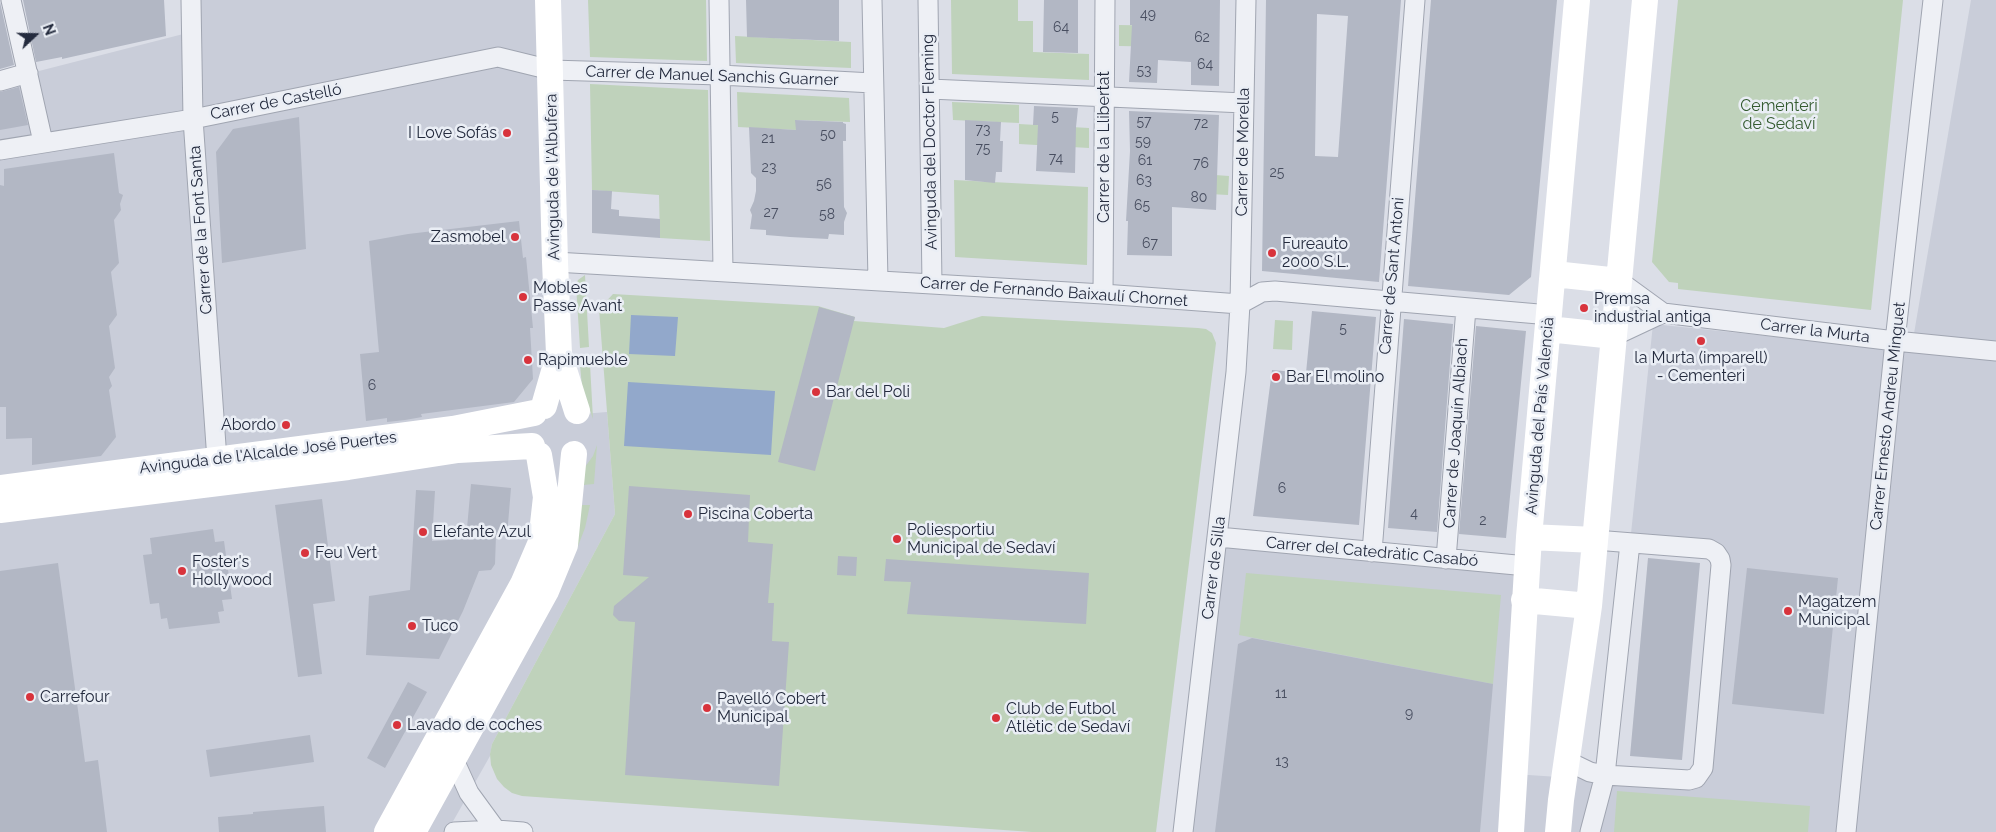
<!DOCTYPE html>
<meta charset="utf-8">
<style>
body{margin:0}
#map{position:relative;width:1996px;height:832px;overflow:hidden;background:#dbdee7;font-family:Raleway,sans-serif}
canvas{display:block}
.north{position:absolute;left:10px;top:10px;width:50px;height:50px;-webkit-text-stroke:4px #eaeef5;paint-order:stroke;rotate:69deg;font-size:14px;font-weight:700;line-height:20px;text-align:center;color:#242b3e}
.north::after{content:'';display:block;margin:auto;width:18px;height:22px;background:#242b3e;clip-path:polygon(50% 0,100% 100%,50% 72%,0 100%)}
</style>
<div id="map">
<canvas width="1996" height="832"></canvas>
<div class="north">N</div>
</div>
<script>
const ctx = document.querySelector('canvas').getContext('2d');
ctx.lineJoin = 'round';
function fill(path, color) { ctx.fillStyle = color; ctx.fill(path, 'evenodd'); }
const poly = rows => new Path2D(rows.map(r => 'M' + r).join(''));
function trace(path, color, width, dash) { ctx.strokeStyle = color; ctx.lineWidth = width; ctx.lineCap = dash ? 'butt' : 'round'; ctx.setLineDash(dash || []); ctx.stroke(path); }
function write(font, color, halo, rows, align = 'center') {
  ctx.font = font + ' Raleway,sans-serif'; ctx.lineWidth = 5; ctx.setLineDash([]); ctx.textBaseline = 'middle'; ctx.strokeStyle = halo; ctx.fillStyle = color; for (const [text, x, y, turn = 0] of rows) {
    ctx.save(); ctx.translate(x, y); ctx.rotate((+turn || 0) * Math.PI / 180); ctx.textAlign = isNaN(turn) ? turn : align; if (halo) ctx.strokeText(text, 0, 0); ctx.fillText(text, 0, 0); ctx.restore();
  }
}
fill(poly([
 [191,0,541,0,569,415,607,412,615,514,492,744,490,756,447,832,0,832,0,81,195,31],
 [1971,0,1996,0,1996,832,1185,832,1218,537,1527,566,1514,774,1558,777,1605,775,1696,778,1720,559,1630,543,1653,324,1911,351]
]), '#c9cdd9');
fill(poly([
 [588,0,706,0,707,61,590,57],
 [951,0,1018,0,1018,21,1033,21,1033,52,1089,54,1089,80,952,74],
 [1678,0,1903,0,1871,310,1678,289,1678,283,1669,282,1652,262],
 [1119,25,1174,26,1174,47,1119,46],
 [735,36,851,42,851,68,736,63],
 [590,84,708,90,710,241,660,238,659,195,592,190],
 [737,92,849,98,850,122,796,120,796,130,738,127],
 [952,102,1019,105,1019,123,953,120],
 [1019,124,1089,128,1089,148,1019,144],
 [1173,172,1229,176,1228,195,1173,192],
 [954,180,1088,187,1087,265,955,257],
 [585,275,589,347,580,348,576,285,578,280],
 [613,294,818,306,855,317,854,321,944,328,982,316,1198,328,1206,329,1212,333,1216,343,1156,832,1032,832,522,796,512,793,504,787,497,779,491,765,490,754,492,744,615,514,599,309],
 [1275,320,1293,321,1292,350,1273,349],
 [590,364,593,419,582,387,580,365],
 [597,445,594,484,583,485,585,467,593,456],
 [579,505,590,505,585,528,569,569],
 [1246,573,1501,595,1493,684,1239,635],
 [1617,791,1810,806,1808,832,1614,832]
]), '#bfd2bb');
fill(poly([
 [631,315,678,317,675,356,629,354],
 [628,382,775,391,771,455,624,446]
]), '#92a8cb');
fill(poly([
 [23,0,164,0,166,36,62,59,62,57,36,62],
 [746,0,839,0,839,41,747,37],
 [1044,0,1078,0,1078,53,1043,52],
 [1130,0,1220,0,1219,86,1191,85,1191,62,1158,60,1157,83,1129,82,1132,25,1130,25],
 [1266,0,1401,0,1379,282,1262,271],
 [1317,14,1348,16,1338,157,1315,156],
 [1431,0,1557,0,1531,277,1509,295,1408,286],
 [0,2,14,65,0,69],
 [19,87,28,125,0,130,0,92],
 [1034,106,1078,108,1076,127,1075,173,1036,171,1038,125,1033,125],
 [1129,111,1219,115,1216,210,1172,207,1172,256,1127,255,1128,221,1126,221,1130,151],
 [299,117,306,249,222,263,216,152,233,129],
 [795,120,843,122,843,123,846,124,846,141,843,141,844,207,847,213,844,222,844,235,829,234,828,239,790,237,766,235,766,230,750,229,752,215,750,210,754,201,756,191,756,178,751,173,749,127,796,130],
 [965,120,1001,122,1000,141,1003,141,1002,172,996,172,995,183,965,180],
 [114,153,119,193,123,195,120,204,121,210,114,220,119,263,111,272,117,315,109,326,115,368,109,377,112,386,109,390,116,437,101,456,32,465,32,438,6,439,6,407,0,407,0,185,4,186,4,169],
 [592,190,612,191,611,209,619,210,619,216,660,219,660,238,592,233],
 [519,221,523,258,526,257,533,328,530,328,533,379,514,402,421,414,422,417,405,420,387,422,387,418,366,421,360,354,379,352,369,241,408,234],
 [819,307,855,317,815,471,778,462],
 [1312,311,1376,317,1359,525,1253,516,1272,370,1306,373],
 [1404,319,1453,324,1437,532,1388,528],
 [1476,326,1526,331,1506,538,1459,534],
 [471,484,511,488,507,536,496,535,495,564,491,570,479,571,463,611,439,659,366,655,369,596,410,590,416,490,435,491,432,541,466,539],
 [629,486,750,495,748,542,773,544,768,603,774,603,772,641,789,642,779,786,625,775,635,622,619,621,613,615,614,606,649,577,623,575],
 [322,499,335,601,313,604,322,674,298,677,275,505],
 [213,529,215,542,224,541,232,599,222,600,224,611,218,612,220,623,169,629,167,618,161,619,159,603,150,604,143,555,152,554,150,538],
 [838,556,857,557,856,576,837,575],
 [1648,558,1700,563,1682,760,1630,756],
 [886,559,1089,573,1086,624,907,614,911,582,884,581],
 [58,563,85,762,98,760,107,832,0,832,0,571],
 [1747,568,1838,578,1824,714,1732,704],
 [1252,638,1493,684,1480,832,1215,832,1238,644],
 [408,682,427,692,385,768,367,758],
 [310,735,314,762,210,777,206,750],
 [324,806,326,832,219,832,218,817,253,814,253,812]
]), '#b2b7c4');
const street = poly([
 [11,0,43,142],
 [191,0,193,119,217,460],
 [719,0,723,271],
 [872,0,878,280],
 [928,0,932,284],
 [0,81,28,73],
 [930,89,1244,103],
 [0,150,193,119,498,57,551,70,720,75,873,83],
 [555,262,1103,294,1240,304,1262,292,1275,291,1550,315],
 [1619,281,1663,313],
 [1103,294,1105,0],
 [1614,336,1663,313,1895,341,1996,351],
 [1218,537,1527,566],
 [1372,552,1415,0],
 [1446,559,1466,308],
 [454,760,469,793,496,830],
 [1567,761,1590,772,1605,775,1689,780,1696,778,1703,768,1721,565,1720,559,1716,553,1709,549,1595,540],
 [454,832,496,830,523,832],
 [1183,832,1236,372,1240,304,1246,0],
 [1590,832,1605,775,1630,543],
 [1846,832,1895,341,1933,0]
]);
trace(street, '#a0a5b1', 21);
trace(street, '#eef0f5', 19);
trace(poly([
 [548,0,555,262,559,354,577,411],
 [1554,274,1619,281],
 [1548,329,1614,336],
 [544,406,559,354],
 [0,488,453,429,534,413],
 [0,510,348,467,458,450,532,446],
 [1529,537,1595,540],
 [1524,600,1589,606],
 [387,832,523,584,541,542,546,497,539,455],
 [413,832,546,591,565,545,574,454],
 [1511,832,1529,537,1577,0],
 [1558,832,1561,800,1589,606,1645,0]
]), '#fff', 26);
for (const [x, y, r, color] of [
 [507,133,5,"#d8333c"],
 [515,237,5,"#d8333c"],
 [1272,253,5,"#d8333c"],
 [523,297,5,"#d8333c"],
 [1584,308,5,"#d8333c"],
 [1701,341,5,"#d8333c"],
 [528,360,5,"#d8333c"],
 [1276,377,5,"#d8333c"],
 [816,392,5,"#d8333c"],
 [286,425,5,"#d8333c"],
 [688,514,5,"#d8333c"],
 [423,532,5,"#d8333c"],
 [897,539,5,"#d8333c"],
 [305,553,5,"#d8333c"],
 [182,571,5,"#d8333c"],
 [1788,611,5,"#d8333c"],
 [412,626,5,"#d8333c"],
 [30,697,5,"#d8333c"],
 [707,708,5,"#d8333c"],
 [996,718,5,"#d8333c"],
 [397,725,5,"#d8333c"]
]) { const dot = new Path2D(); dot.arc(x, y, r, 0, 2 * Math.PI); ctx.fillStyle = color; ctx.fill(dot); trace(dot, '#eaeef5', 2); }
write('14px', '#484e60', null, [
 ["49",1148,15],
 ["64",1061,28],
 ["62",1202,38],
 ["64",1205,65],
 ["53",1144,71],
 ["5",1055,117],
 ["57",1144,122],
 ["72",1201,124],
 ["73",983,130],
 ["50",828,135],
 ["21",768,139],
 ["59",1143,142],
 ["75",983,149],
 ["74",1056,159],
 ["61",1145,161],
 ["76",1201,164],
 ["23",769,168],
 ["25",1277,173],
 ["63",1144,181],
 ["56",824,185],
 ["80",1199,198],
 ["65",1142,206],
 ["27",771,213],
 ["58",827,215],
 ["67",1150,244],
 ["5",1343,329],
 ["6",372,386],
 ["6",1282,489],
 ["4",1414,514],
 ["2",1483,521],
 ["11",1281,694],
 ["9",1409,714],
 ["13",1282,762]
]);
write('16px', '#242b3e', '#eaeef5', [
 ["Carrer de Manuel Sanchis Guarner",712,76,2],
 ["Carrer de Castelló",276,102,-11],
 ["Avinguda del Doctor Fleming",930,142,-91],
 ["Carrer de la Llibertat",1104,147,-90],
 ["Carrer de Morella",1243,152,-89],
 ["Avinguda de l'Albufera",553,177,-91],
 ["Carrer de la Font Santa",201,230,-94],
 ["Carrer de Sant Antoni",1392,276,-85],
 ["Carrer de Fernando Baixaulí Chornet",1054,292,4],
 ["Carrer la Murta",1815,331,7],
 ["Avinguda del País Valencià",1540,416,-85],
 ["Carrer Ernesto Andreu Minguet",1888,416,-84],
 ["Carrer de Joaquín Albiach",1456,433,-86],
 ["Avinguda de l'Alcalde José Puertes",268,453,-7],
 ["Carrer del Catedràtic Casabó",1372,552,5],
 ["Carrer de Silla",1214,568,-83]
]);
write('16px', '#345b30', '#eaeef5', [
 ["Cementeri",1779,106],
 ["de Sedaví",1779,124]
]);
write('16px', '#242b3e', '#eaeef5', [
 ["I Love Sofás",497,133,"right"],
 ["Zasmobel",505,237,"right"],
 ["Fureauto",1282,244],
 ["2000 S.L.",1282,262],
 ["Mobles",533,288],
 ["Passe Avant",533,306],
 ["Premsa",1594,299],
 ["industrial antiga",1594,317],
 ["la Murta (imparell)",1701,358,"center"],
 ["- Cementeri",1701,376,"center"],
 ["Rapimueble",538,360],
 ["Bar El molino",1286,377],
 ["Bar del Poli",826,392],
 ["Abordo",276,425,"right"],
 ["Piscina Coberta",698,514],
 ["Poliesportiu",907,530],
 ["Municipal de Sedaví",907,548],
 ["Elefante Azul",433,532],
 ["Feu Vert",315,553],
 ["Foster's",192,562],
 ["Hollywood",192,580],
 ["Magatzem",1798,602],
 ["Municipal",1798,620],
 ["Tuco",422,626],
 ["Carrefour",40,697],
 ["Pavelló Cobert",717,699],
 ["Municipal",717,717],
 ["Club de Futbol",1006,709],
 ["Atlètic de Sedaví",1006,727],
 ["Lavado de coches",407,725]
], 'left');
</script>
